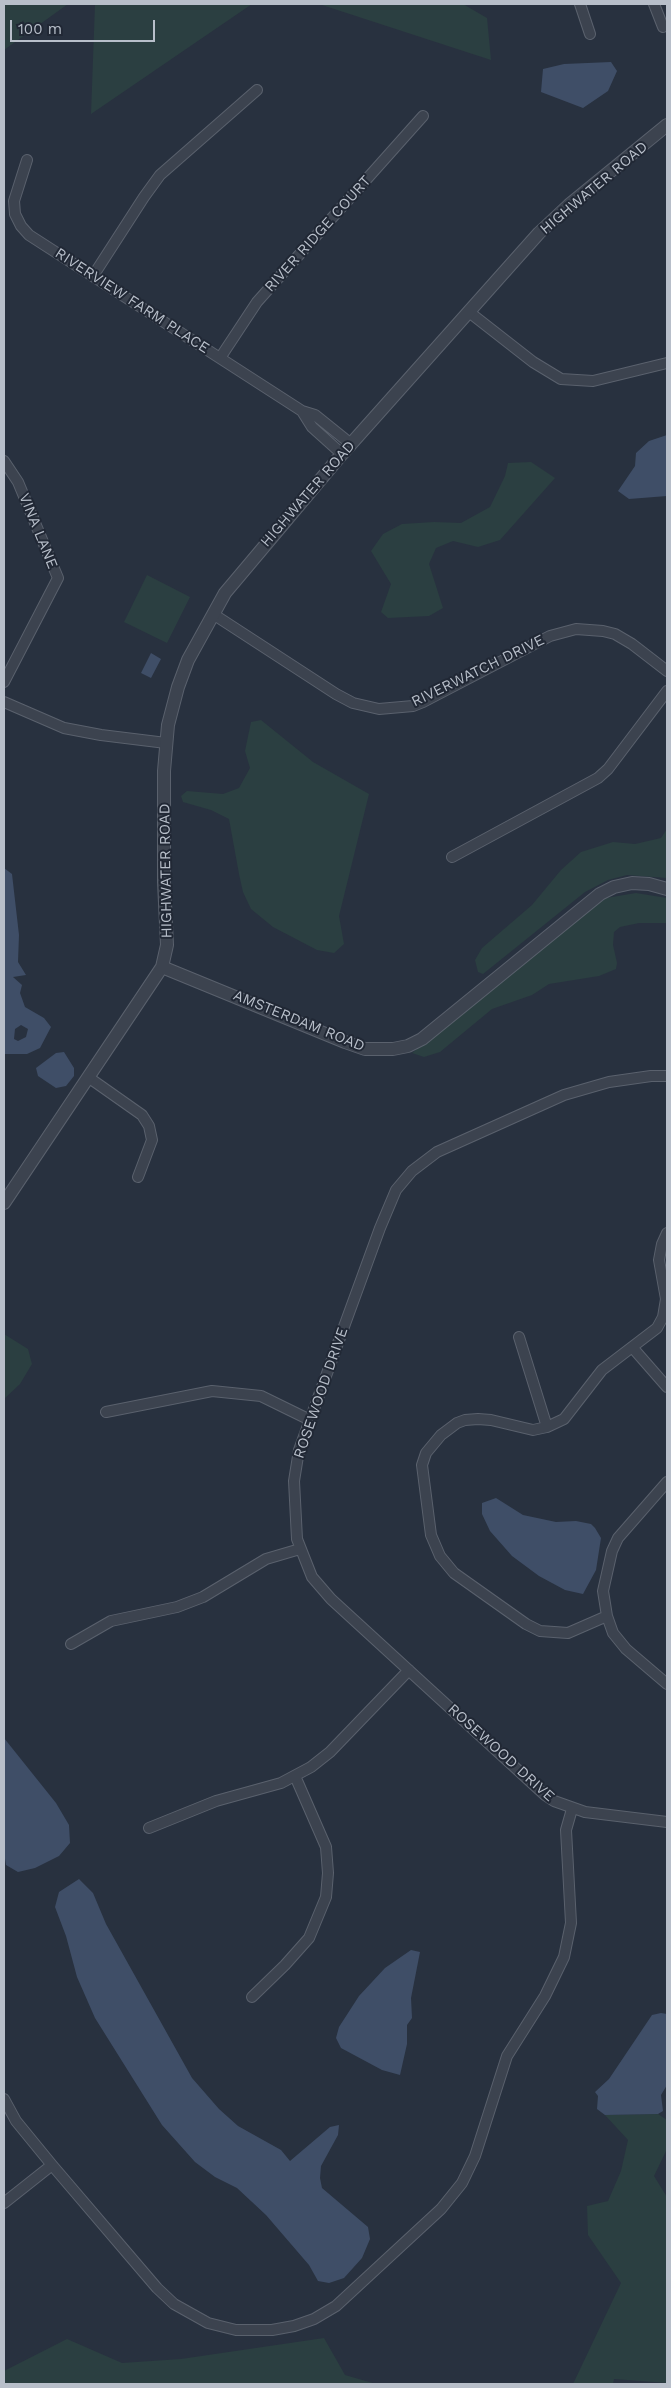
<!DOCTYPE html>
<style>
body{margin:0}
#map{position:relative;width:671px;height:2388px;overflow:hidden;background:#28313f;font-family:"Work Sans",sans-serif}
canvas{display:block}
.frame{position:absolute;inset:0;border:5px solid #b8bfca;pointer-events:none}
.scale{position:absolute;left:10px;top:20px;width:145px;height:22px;box-sizing:border-box;border:2px solid #b8bfca;border-top:0;padding-left:6px;font-size:15px;line-height:18px;white-space:nowrap;color:#b8bfca;-webkit-text-stroke:4px #212835;paint-order:stroke}
</style>
<div id="map">
<canvas width="671" height="2388"></canvas>
<div class="frame"></div>
<div class="scale">100 m</div>
</div>
<script>
const ctx = document.querySelector('canvas').getContext('2d');
ctx.lineJoin = 'round';
function fill(path, color) { ctx.fillStyle = color; ctx.fill(path, 'evenodd'); }
const poly = rows => new Path2D(rows.map(r => 'M' + r).join(''));
function trace(path, color, width, dash) { ctx.strokeStyle = color; ctx.lineWidth = width; ctx.lineCap = dash ? 'butt' : 'round'; ctx.setLineDash(dash || []); ctx.stroke(path); }
function write(font, color, halo, rows, align = 'center') {
  ctx.font = font + ' "Work Sans",sans-serif'; ctx.lineWidth = 4; ctx.setLineDash([]); ctx.textBaseline = 'middle'; ctx.strokeStyle = halo; ctx.fillStyle = color; for (const [text, x, y, turn = 0] of rows) {
    ctx.save(); ctx.translate(x, y); ctx.rotate((+turn || 0) * Math.PI / 180); ctx.textAlign = isNaN(turn) ? turn : align; if (halo) ctx.strokeText(text, 0, 0); ctx.fillText(text, 0, 0); ctx.restore();
  }
}
fill(poly([
 [4,4,68,4,4,50],
 [95,4,252,4,91,114],
 [319,4,463,4,487,18,491,60],
 [531,462,555,478,500,540,478,547,453,541,436,548,429,564,443,608,429,616,388,618,381,612,391,584,371,551,383,534,402,524,434,522,461,523,490,507,505,476,508,463],
 [147,575,190,597,167,643,124,622],
 [261,720,313,762,369,794,339,916,344,944,334,953,317,950,273,927,251,909,243,892,239,874,229,819,211,810,183,802,181,796,187,791,223,794,239,788,250,768,245,751,251,722],
 [667,829,667,878,627,875,608,880,585,892,483,974,478,972,475,960,482,948,532,905,561,870,581,852,613,842,635,844,661,838],
 [636,893,667,898,667,923,639,923,620,927,614,932,613,945,617,963,616,969,599,976,549,984,532,995,492,1009,440,1052,424,1057,412,1053,577,917,606,898],
 [4,1334,28,1349,32,1364,20,1384,4,1399],
 [658,2114,667,2120,667,2149,654,2176,667,2197,667,2383,614,2379,613,2384,573,2384,621,2283,588,2235,587,2206,608,2201,621,2171,628,2140,605,2115],
 [324,2338,345,2375,376,2384,4,2384,4,2371,67,2339,122,2363,181,2359]
]), '#2b3f41');
fill(poly([
 [611,62,617,71,608,91,583,108,541,92,543,69,564,64],
 [667,435,667,496,629,499,618,491,635,466,636,453,649,441],
 [151,653,161,659,151,678,141,673],
 [4,868,12,874,19,935,18,962,26,975,13,977,22,985,20,993,25,1007,44,1018,51,1027,40,1048,27,1054,4,1054],
 [21,1025,28,1029,26,1037,18,1041,14,1039,15,1029],
 [64,1052,74,1068,74,1076,66,1086,56,1088,38,1076,36,1068,56,1053],
 [496,1498,523,1515,556,1522,576,1521,591,1524,595,1528,601,1538,596,1570,583,1594,565,1590,539,1576,512,1556,490,1531,482,1514,482,1503],
 [4,1738,56,1803,69,1825,70,1843,59,1856,35,1868,18,1872,6,1865,4,1852],
 [79,1879,93,1893,106,1924,192,2078,219,2109,238,2126,281,2150,290,2161,330,2127,339,2125,338,2135,321,2166,320,2178,322,2188,368,2227,370,2239,362,2258,344,2278,329,2283,318,2281,309,2265,266,2215,237,2188,215,2177,195,2162,162,2125,95,2018,77,1977,66,1936,55,1907,59,1892],
 [411,1950,420,1952,411,1998,412,2018,407,2025,407,2044,400,2075,382,2070,341,2048,336,2038,339,2027,359,1996,385,1968],
 [661,2013,667,2014,667,2085,661,2095,663,2111,658,2114,605,2115,597,2109,598,2096,595,2092,609,2079,652,2015]
]), '#3f4e67');
const minor = poly([
 [580,4,590,34],
 [654,4,663,27],
 [27,160,14,201,15,214,21,226,29,235,302,411,315,415,351,444],
 [93,276,144,197,160,175,257,90],
 [469,312,533,362,561,379,593,381,667,363],
 [220,358,257,302,423,116],
 [302,411,312,427,342,454],
 [4,461,18,482,58,578,4,682],
 [213,614,336,694,353,703,379,709,413,706,423,702,550,636,576,629,603,631,615,634,632,644,667,671],
 [4,702,64,728,101,735,166,743],
 [452,857,598,778,608,769,667,691],
 [667,1076,651,1076,609,1082,564,1095,437,1152,412,1171,396,1190,380,1228,299,1450,294,1481,297,1539,312,1577,331,1599,545,1795,554,1801,585,1812,667,1822],
 [88,1077,142,1115,149,1126,152,1140,138,1177],
 [519,1337,547,1427],
 [632,1347,667,1387],
 [106,1412,212,1391,261,1396,310,1420],
 [667,1482,618,1538,612,1551,603,1591,607,1616,613,1633,626,1649,667,1684],
 [607,1616,568,1633,540,1631,526,1624,454,1573,440,1556,431,1535,422,1465,426,1453,441,1435,457,1423,465,1420,478,1419,491,1420,533,1430,547,1427,564,1419,602,1370,657,1328,663,1317,666,1299,659,1260,662,1244,667,1233],
 [71,1644,111,1621,177,1607,203,1597,266,1559,300,1549],
 [149,1828,216,1801,281,1783,311,1767,330,1752,409,1670],
 [252,1997,285,1965,309,1938,326,1897,328,1873,326,1847,295,1776],
 [4,2099,16,2121,52,2165,157,2288,174,2304,208,2323,236,2330,272,2330,294,2326,314,2319,336,2306,441,2209,462,2183,475,2156,507,2056,545,1996,564,1957,571,1923,566,1830,572,1809],
 [4,2203,52,2165]
]);
const tertiary = poly([
 [162,967,345,1042,365,1049,393,1049,408,1046,422,1039,600,894,614,887,632,883,649,884,667,889],
 [4,1203,162,967,167,945,164,882,164,771,168,725,178,687,188,660,225,593,342,454,539,233,569,205,667,125]
]);
trace(minor, '#5a616d', 12);
trace(tertiary, '#5a616d', 14);
trace(minor, '#3c434f', 10);
trace(tertiary, '#3c434f', 12);
write('15px', '#b8bfca', '#212835', [
 ["HIGHWATER ROAD",594,188,-40],
 ["RIVER RIDGE COURT",318,234,-48],
 ["RIVERVIEW FARM PLACE",132,301,33],
 ["HIGHWATER ROAD",308,494,-49],
 ["VINA LANE",38,531,68],
 ["RIVERWATCH DRIVE",478,671,-26],
 ["HIGHWATER ROAD",166,871,-91],
 ["AMSTERDAM ROAD",299,1021,22],
 ["ROSEWOOD DRIVE",321,1393,-71],
 ["ROSEWOOD DRIVE",501,1753,42]
]);
</script>
